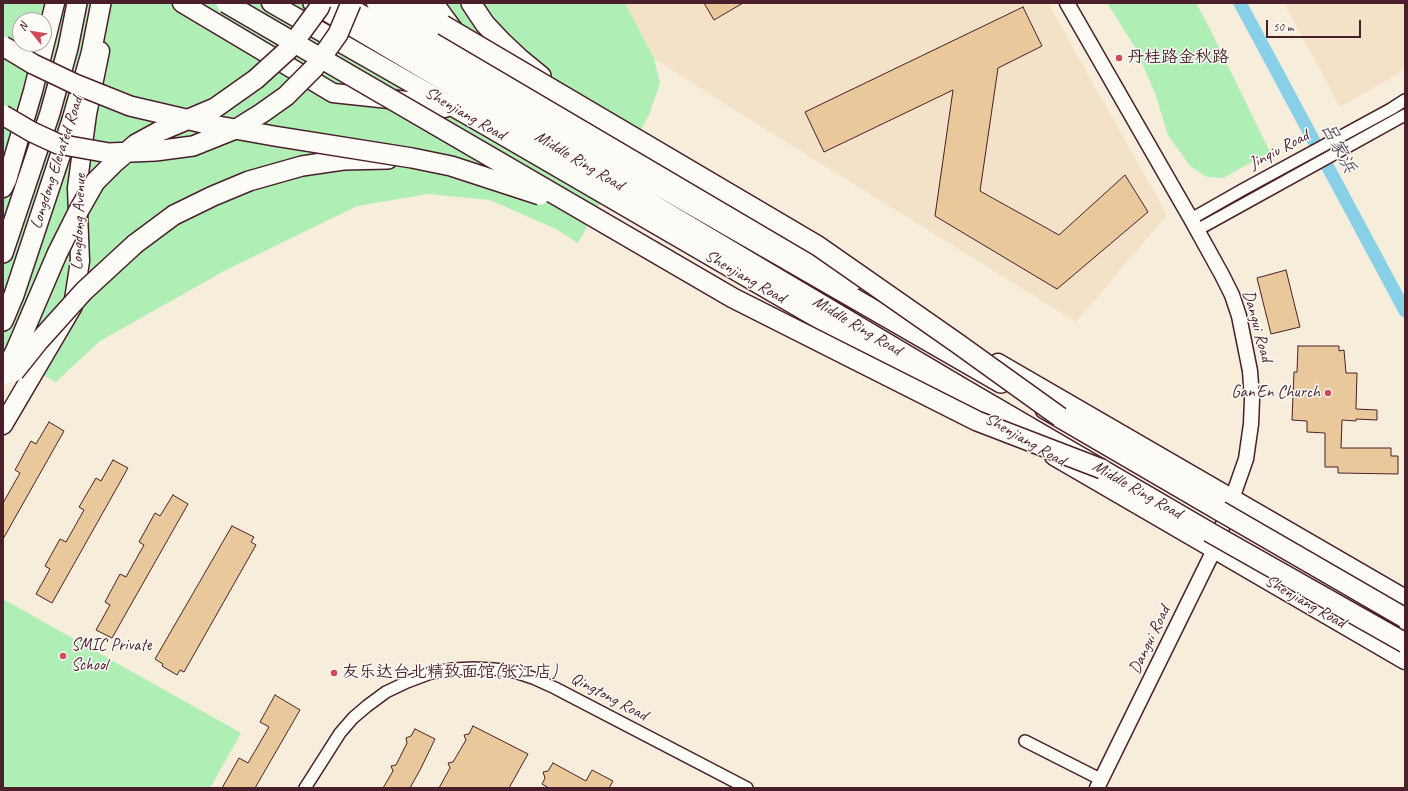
<!DOCTYPE html>
<meta charset="utf-8">
<style>
body{margin:0}
#map{position:relative;width:1408px;height:791px;overflow:hidden;background:#f7eddb;font-family:Caveat,sans-serif}
canvas{display:block}
.frame{position:absolute;inset:0;border:4px solid #4a1f2b;pointer-events:none}
.north{position:absolute;left:12px;top:12px;width:40px;height:40px;box-sizing:border-box;background:#fdfcf7;border:1px solid #b5a4a5;border-radius:50%;rotate:300deg;font-size:11px;font-weight:700;line-height:16px;text-align:center;color:#4a1f2b}
.north::after{content:'';display:block;margin:auto;width:14px;height:18px;background:#d1495b;clip-path:polygon(50% 0,100% 100%,50% 72%,0 100%)}
.scale{position:absolute;left:1266px;top:20px;width:95px;height:18px;box-sizing:border-box;border:2px solid #4a1f2b;border-top:0;padding-left:5px;font-size:12px;line-height:14px;white-space:nowrap;color:#4a1f2b;-webkit-text-stroke:3px #fdfcf7;paint-order:stroke}
</style>
<div id="map">
<canvas width="1408" height="791"></canvas>
<div class="frame"></div>
<div class="north">N</div>
<div class="scale">50 m</div>
</div>
<script>
const ctx = document.querySelector('canvas').getContext('2d');
ctx.lineJoin = 'round';
function fill(path, color) { ctx.fillStyle = color; ctx.fill(path, 'evenodd'); }
const poly = rows => new Path2D(rows.map(r => 'M' + r).join(''));
function trace(path, color, width, dash) { ctx.strokeStyle = color; ctx.lineWidth = width; ctx.lineCap = dash ? 'butt' : 'round'; ctx.setLineDash(dash || []); ctx.stroke(path); }
function write(font, color, halo, rows, align = 'center') {
  ctx.font = font + ' Caveat,"LXGW WenKai TC",sans-serif'; ctx.lineWidth = 3; ctx.setLineDash([]); ctx.textBaseline = 'middle'; ctx.strokeStyle = halo; ctx.fillStyle = color; for (const [text, x, y, turn = 0] of rows) {
    ctx.save(); ctx.translate(x, y); ctx.rotate((+turn || 0) * Math.PI / 180); ctx.textAlign = isNaN(turn) ? turn : align; if (halo) ctx.strokeText(text, 0, 0); ctx.fillText(text, 0, 0); ctx.restore();
  }
}
fill(poly([
 [625,3,1048,3,1167,215,1076,322,728,106,654,58],
 [1284,3,1405,3,1405,68,1398,74,1340,107]
]), '#f3e2c8');
fill(poly([
 [3,3,625,3,654,58,660,83,649,115,578,243,556,229,490,200,428,194,357,206,226,270,100,341,56,382,3,354],
 [20,20,44,20,44,44,20,44],
 [1107,3,1196,3,1209,27,1270,152,1223,178,1207,177,1190,166,1168,135,1155,93,1136,49],
 [3,599,241,733,210,788,3,788]
]), '#afeeb5');
trace(poly([
 [1240,3,1405,311]
]), '#87d0e8', 13);
const building = poly([
 [704,3,743,3,714,20,704,3],
 [1023,7,1042,46,998,68,980,191,1059,235,1125,175,1148,212,1057,289,935,216,953,90,824,152,805,112,1023,7],
 [1286,270,1300,327,1271,334,1257,278,1286,270],
 [1298,346,1339,346,1339,351,1344,350,1346,373,1357,373,1356,409,1377,410,1377,420,1356,419,1356,421,1342,420,1341,448,1391,448,1391,456,1398,456,1398,474,1338,473,1338,467,1325,467,1325,433,1307,432,1307,421,1292,420,1294,372,1297,372,1298,346],
 [49,422,64,431,3,539,3,503,20,473,15,470,31,441,36,444,49,422],
 [113,460,128,468,52,603,36,594,50,569,45,566,60,539,66,542,84,510,79,507,96,478,101,481,113,460],
 [173,495,188,504,112,638,96,630,110,605,105,602,120,574,126,577,144,545,139,542,155,513,160,516,173,495],
 [232,526,254,537,251,542,256,545,184,672,180,670,177,675,162,666,163,664,155,659,232,526],
 [275,695,300,710,255,788,222,788,239,758,248,763,269,727,260,722,275,695],
 [473,726,528,754,509,788,439,788,450,768,448,763,453,762,466,740,464,735,469,734,473,726],
 [415,729,435,739,421,768,410,788,383,788,393,771,391,766,396,765,407,743,406,738,411,736,415,729],
 [553,763,586,781,592,770,613,781,609,788,549,788,542,784,545,778,543,772,548,771,553,763]
]);
fill(building, '#e9c99b');
trace(building, '#4a1f2b', 1);
const minor = poly([
 [1191,219,1242,190,1391,109,1405,100],
 [1197,230,1405,115],
 [1025,741,1102,780],
 [305,788,340,733,353,718,367,706,386,692,407,682,431,673,453,669,473,668,494,669,515,672,533,678,555,688,747,788]
]);
const tertiary = poly([
 [1067,3,1191,219,1222,275,1232,295,1239,316,1250,371,1252,399,1251,424,1246,459,1214,550,1097,788]
]);
const primary = poly([
 [182,3,333,93,417,102,445,108],
 [271,3,488,127,982,414],
 [376,3,854,281],
 [434,3,456,33],
 [3,188,7,180,33,91,55,3],
 [998,363,1405,599],
 [3,425,73,306,80,261,77,188,87,114,100,51],
 [1054,456,1405,660]
]);
const trunk = poly([
 [313,3,962,388,1209,532],
 [341,3,1001,383],
 [405,3,443,25],
 [471,3,485,24,502,42,519,58,541,76],
 [135,244,174,215,213,196,249,181,302,166,343,160,388,159],
 [3,253,50,113,68,48,77,3],
 [3,321,14,295,72,120,91,54,101,3],
 [1045,409,1220,511]
]);
trace(minor, '#4a1f2b', 14);
trace(tertiary, '#4a1f2b', 17);
trace(primary, '#4a1f2b', 21);
trace(trunk, '#4a1f2b', 22);
trace(minor, '#fdfcf7', 11);
trace(tertiary, '#fdfcf7', 14);
trace(primary, '#fdfcf7', 18);
trace(trunk, '#fdfcf7', 19);
const trunkBridge = poly([
 [226,3,733,298,977,421,1102,469],
 [443,25,818,246,957,343,1060,417],
 [3,46,33,64,75,84,130,106,207,124,274,136,412,158,451,166,540,195],
 [3,115,32,132,58,144,109,153,155,151,193,146,238,128,262,113,286,96,314,68,338,34,351,3],
 [14,372,38,342,84,291,135,244],
 [3,375,15,352,57,254,79,210,95,182,114,163,136,144,158,132,215,108,256,79,289,49,319,8,321,3],
 [1220,511,1405,618],
 [1209,532,1405,643]
]);
trace(trunkBridge, '#4a1f2b', 22, []);
trace(trunkBridge, '#fdfcf7', 19);
for (const [x, y, r, color] of [
 [1119,58,4,"#d1495b"],
 [1328,393,4,"#d1495b"],
 [63,656,4,"#d1495b"],
 [334,673,4,"#d1495b"]
]) { const dot = new Path2D(); dot.arc(x, y, r, 0, 2 * Math.PI); ctx.fillStyle = color; ctx.fill(dot); trace(dot, '#fdfcf7', 1.5); }
write('17px', '#4a1f2b', '#fdfcf7', [
 ["丹桂路金秋路",1127,58],
 ["Gan'En Church",1320,393,"right"],
 ["SMIC Private",71,646],
 ["School",71,666],
 ["友乐达台北精致面馆(张江店)",342,673]
], 'left');
write('17px', '#4a1f2b', '#fdfcf7', [
 ["Shenjiang Road",465,114,30],
 ["Jinqiu Road",1279,150,-28],
 ["Middle Ring Road",579,161,31],
 ["Longdong Elevated Road",57,163,-72],
 ["Longdong Avenue",79,222,-88],
 ["Shenjiang Road",745,277,30],
 ["Middle Ring Road",857,326,31],
 ["Dangui Road",1257,326,75],
 ["Shenjiang Road",1025,440,30],
 ["Middle Ring Road",1137,490,30],
 ["Shenjiang Road",1305,602,30],
 ["Dangui Road",1150,640,-64],
 ["Qingtong Road",609,697,28]
]);
write('italic 18px', '#5c5464', '#fdfcf7', [
 ["吕家浜",1338,148,62]
]);
</script>
